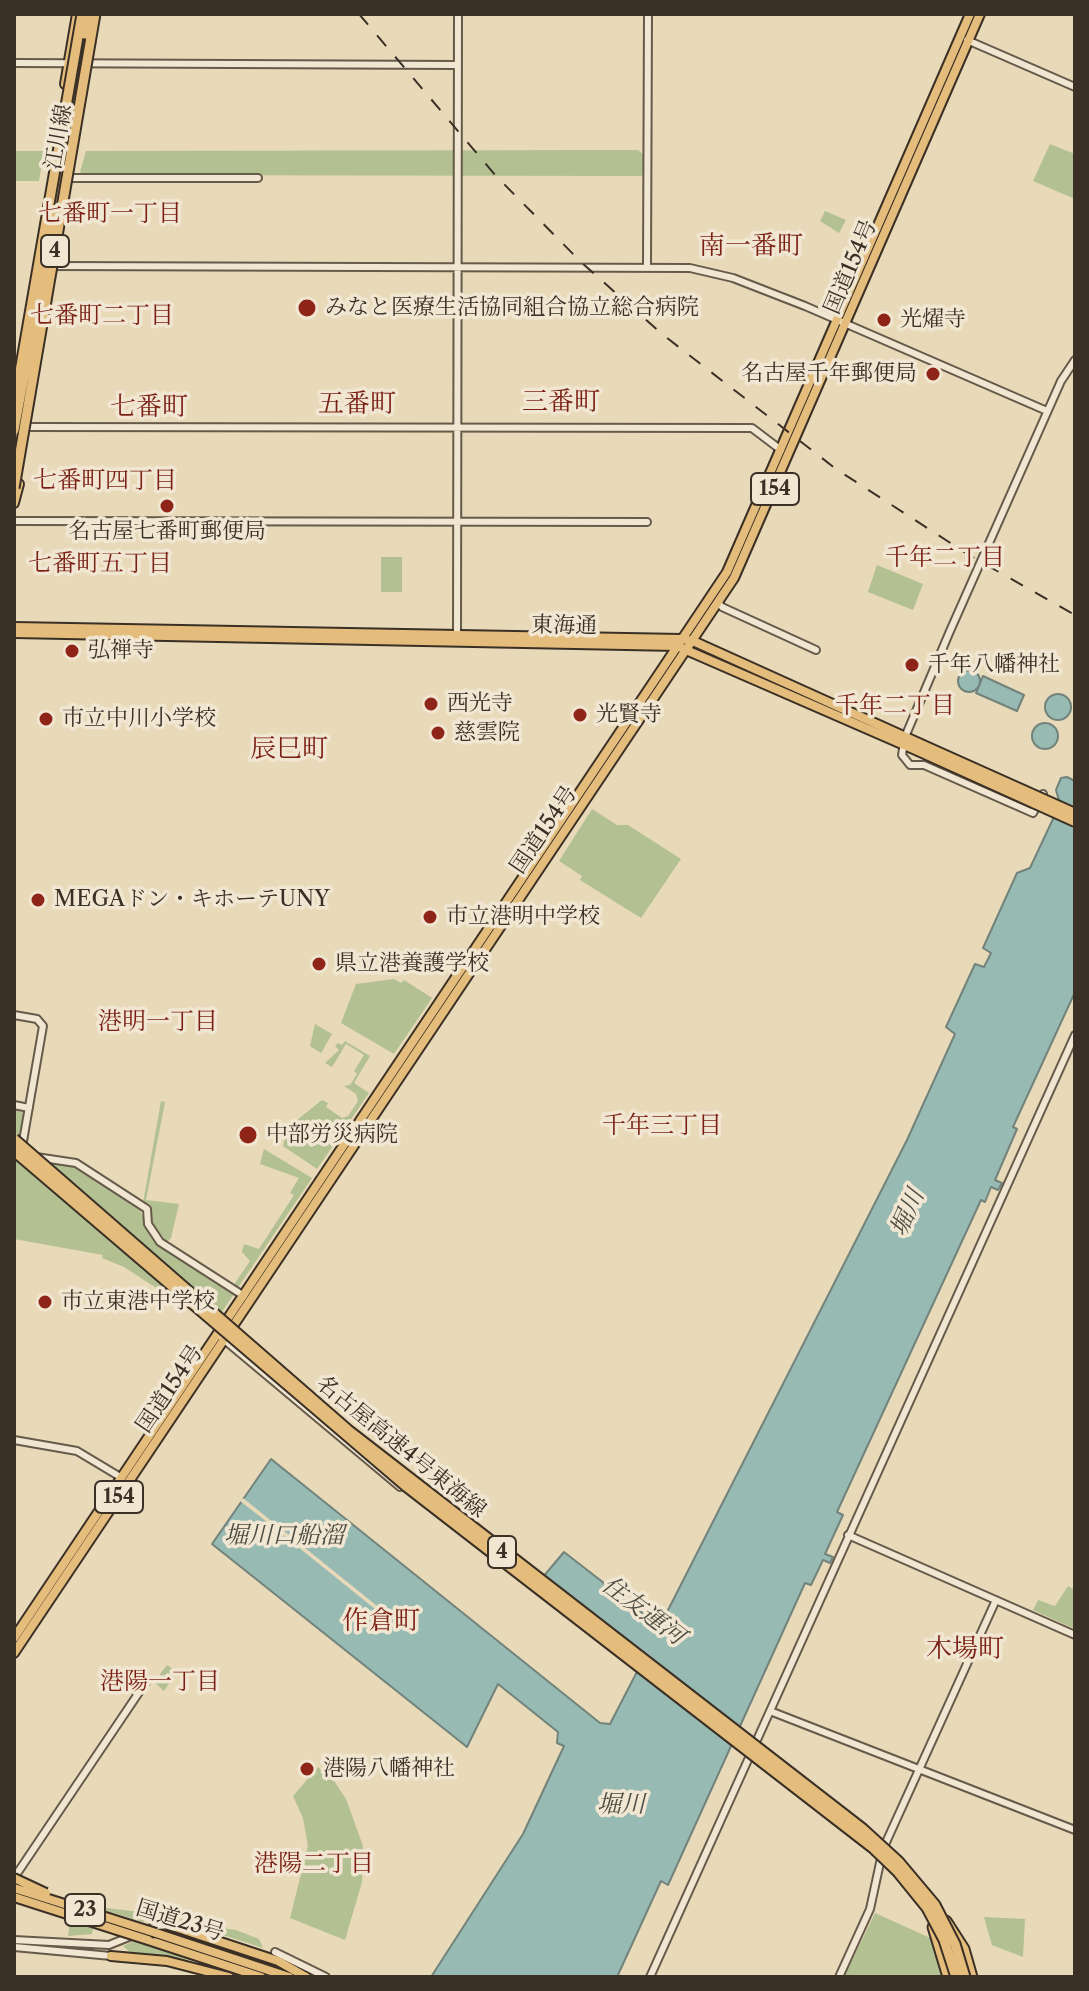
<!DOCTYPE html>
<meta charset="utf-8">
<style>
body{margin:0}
#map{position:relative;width:1089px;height:1991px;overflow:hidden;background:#e8d9b8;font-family:"Libre Caslon Text",serif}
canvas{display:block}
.frame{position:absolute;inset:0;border:16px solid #3a3026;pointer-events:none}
</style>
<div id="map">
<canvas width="1089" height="1991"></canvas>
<div class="frame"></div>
</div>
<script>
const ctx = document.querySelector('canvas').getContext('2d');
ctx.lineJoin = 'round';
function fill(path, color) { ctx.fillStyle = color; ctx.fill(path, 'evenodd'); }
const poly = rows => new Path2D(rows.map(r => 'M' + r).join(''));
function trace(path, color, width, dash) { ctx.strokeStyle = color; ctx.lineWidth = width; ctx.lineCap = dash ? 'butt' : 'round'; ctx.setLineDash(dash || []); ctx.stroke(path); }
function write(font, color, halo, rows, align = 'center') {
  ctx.font = font + ' "Libre Caslon Text","Noto Serif JP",serif'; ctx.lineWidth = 7; ctx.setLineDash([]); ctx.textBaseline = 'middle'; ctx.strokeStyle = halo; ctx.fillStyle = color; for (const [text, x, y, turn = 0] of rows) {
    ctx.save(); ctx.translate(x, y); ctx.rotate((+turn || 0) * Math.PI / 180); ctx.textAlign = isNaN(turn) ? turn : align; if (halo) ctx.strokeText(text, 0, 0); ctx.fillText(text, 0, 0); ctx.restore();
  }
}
fill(poly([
 [1050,144,1075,154,1075,199,1033,181],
 [638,150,645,156,644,174,641,176,84,175,80,172,86,151],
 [14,151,44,151,39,181,14,181],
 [825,211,846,220,839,233,820,221],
 [381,557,402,557,402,592,381,592],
 [877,565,923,584,913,610,868,592],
 [592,809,617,825,628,825,681,859,641,918,580,880,582,876,559,861],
 [394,979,401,983,404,980,432,998,394,1054,341,1023,356,984],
 [315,1024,332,1034,321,1053,310,1046],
 [345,1041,370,1056,354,1083,369,1093,317,1169,283,1146,287,1128,322,1100,328,1103,326,1107,342,1118,348,1116,358,1101,356,1094,344,1086,350,1085,357,1074,354,1071,364,1055,346,1044,332,1067,325,1063,339,1050,335,1046,338,1043,342,1045],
 [161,1101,165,1102,146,1200,179,1204,171,1238,167,1242,151,1223,150,1204,143,1203],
 [14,1109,24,1113,18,1153,26,1158,76,1166,139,1208,154,1241,234,1294,213,1325,124,1267,102,1258,103,1255,14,1239],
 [264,1149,312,1178,237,1289,233,1286,250,1261,242,1252,244,1244,259,1249,294,1195,290,1193,299,1178,260,1164],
 [1068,1586,1075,1590,1075,1629,1033,1610,1038,1600,1055,1606],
 [167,1665,177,1672,164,1691,154,1682],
 [318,1767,334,1781,346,1799,363,1846,362,1882,345,1940,290,1918,308,1846,303,1818,293,1796],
 [107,1908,148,1913,150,1915,143,1922,104,1910],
 [875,1913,937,1941,946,1977,844,1977],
 [182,1916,200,1918,206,1926,236,1930,259,1939,263,1948,180,1921],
 [984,1917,1025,1919,1023,1957,992,1945],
 [70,1921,93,1928,92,1934,68,1936],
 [134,1941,198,1961,131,1953,123,1946]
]), '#b2c092');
const water = poly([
 '958 681a11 11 0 1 1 22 0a11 11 0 1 1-22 0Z',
 [983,676,1024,695,1017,711,976,693,983,676],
 '1045 707a13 13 0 1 1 26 0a13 13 0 1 1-26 0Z',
 '1032 736a13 13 0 1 1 26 0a13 13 0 1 1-26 0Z',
 [1067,777,1075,781,1075,992,1013,1127,1017,1129,995,1180,1002,1183,998,1190,991,1187,985,1202,981,1200,837,1512,843,1515,825,1554,833,1557,830,1563,823,1560,811,1585,805,1583,668,1885,661,1881,617,1977,431,1977,523,1834,564,1746,557,1743,558,1732,498,1684,467,1747,212,1544,271,1459,600,1723,610,1724,640,1666,543,1577,564,1552,654,1622,664,1618,907,1140,955,1034,946,1027,975,964,984,967,991,953,983,948,1017,873,1030,868,1060,804,1056,790,1061,778,1067,777]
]);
fill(water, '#97bab3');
trace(water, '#72837b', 2);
fill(poly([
 [243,1498,387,1614,385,1617,262,1518,240,1501]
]), '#e8d9b8');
const tertiary = poly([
 [967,40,1075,87],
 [14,63,457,65],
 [70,178,258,178],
 [647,265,648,14],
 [50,266,690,268,733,278,805,306,1047,411],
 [27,427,752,428,781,450],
 [14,521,647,522],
 [718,602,722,607,816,650],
 [457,638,458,14],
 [1043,794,1033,813,924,765,910,765,902,755,905,737,950,631,1061,381,1075,360],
 [14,1015,37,1019,43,1026,22,1147],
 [14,1105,29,1108],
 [36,1157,76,1163,147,1209,148,1224,160,1242,244,1296],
 [222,1338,400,1487],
 [14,1440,77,1451,122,1478],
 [848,1535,1075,1635],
 [770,1711,1075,1830],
 [14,1878,146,1682],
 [14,1940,109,1945,156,1926,169,1925,171,1909],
 [14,1947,111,1956],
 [275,1952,326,1977],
 [650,1977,1075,1035],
 [839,1977,870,1909,883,1849,996,1600]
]);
const primary = poly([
 [65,84,77,14],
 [14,503,19,484],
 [14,627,682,639,693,641,921,744],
 [14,633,677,646,918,751]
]);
const trunk = poly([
 [14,1638,727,572,970,14],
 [14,1653,734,578,980,14],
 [169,1925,278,1961,306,1977],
 [156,1933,289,1977],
 [148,1940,261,1977],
 [111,1956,167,1961,229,1977]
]);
const motorway = poly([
 [54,214,60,158],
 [946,1921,964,1949,972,1977],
 [933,1927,948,1977]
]);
trace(tertiary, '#665a4a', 10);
trace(primary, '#3a3026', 12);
trace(trunk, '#3a3026', 12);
trace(motorway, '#3a3026', 13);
trace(tertiary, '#f0e6d1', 6);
trace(primary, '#e4bc7c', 8);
trace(trunk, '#e4bc7c', 8);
trace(motorway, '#e4bc7c', 9);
trace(poly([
 [359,14,496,176,582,263,662,334,836,469,969,555,1075,615]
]), '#3a3026', 2, [14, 14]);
const primaryBridge = poly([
 [921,744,1075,813],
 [918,751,1075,822]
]);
const trunkBridge = poly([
 [14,1878,46,1893],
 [14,1888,156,1933],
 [14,1897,148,1940]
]);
const motorwayBridge = poly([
 [85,34,88,14],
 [14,406,82,14],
 [14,430,54,214],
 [14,488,95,14],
 [14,1139,348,1430,863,1829,898,1861,935,1905,955,1944,965,1977],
 [14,1151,407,1487,873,1848,897,1871,927,1908,944,1940,956,1977]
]);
trace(primaryBridge, '#3a3026', 12, []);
trace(trunkBridge, '#3a3026', 12, []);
trace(motorwayBridge, '#3a3026', 13, []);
trace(primaryBridge, '#e4bc7c', 8);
trace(trunkBridge, '#e4bc7c', 8);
trace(motorwayBridge, '#e4bc7c', 9);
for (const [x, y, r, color] of [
 [307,308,10,"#8f2418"],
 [884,320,8,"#8f2418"],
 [933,374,8,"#8f2418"],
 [167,506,8,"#8f2418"],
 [72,651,8,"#8f2418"],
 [912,665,8,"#8f2418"],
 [431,704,8,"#8f2418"],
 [580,715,8,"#8f2418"],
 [46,719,8,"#8f2418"],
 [438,733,8,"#8f2418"],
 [38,900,8,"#8f2418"],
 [430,917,8,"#8f2418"],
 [319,964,8,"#8f2418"],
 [248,1135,10,"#8f2418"],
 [45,1302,8,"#8f2418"],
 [307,1769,8,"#8f2418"]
]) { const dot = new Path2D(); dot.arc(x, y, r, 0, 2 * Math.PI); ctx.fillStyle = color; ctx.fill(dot); trace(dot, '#f0e6d1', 3); }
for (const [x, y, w] of [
 [55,251,28],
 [775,489,48],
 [119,1497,48],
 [502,1552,28],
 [85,1910,40]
]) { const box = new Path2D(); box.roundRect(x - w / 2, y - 16, w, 32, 6); ctx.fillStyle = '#f0e6d1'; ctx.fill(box); trace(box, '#3a3026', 2); }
write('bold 20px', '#3a3026', null, [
 ["4",55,251],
 ["154",775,489],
 ["154",119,1497],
 ["4",502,1552],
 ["23",85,1910]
]);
write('22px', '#3a3026', '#f0e6d1', [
 ["江川線",59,137,-80],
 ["国道154号",851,267,-67],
 ["東海通",564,626,1],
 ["国道154号",544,830,-56],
 ["国道154号",170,1389,-56],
 ["名古屋高速4号東海線",401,1447,39],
 ["国道23号",180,1921,17]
]);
write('22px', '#3a3026', '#f0e6d1', [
 ["みなと医療生活協同組合協立総合病院",325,308],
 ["光燿寺",900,320],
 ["名古屋千年郵便局",917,374,"right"],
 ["名古屋七番町郵便局",167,532,"center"],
 ["弘禅寺",88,651],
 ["千年八幡神社",928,665],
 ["西光寺",447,704],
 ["光賢寺",596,715],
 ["市立中川小学校",62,719],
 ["慈雲院",454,733],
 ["MEGAドン・キホーテUNY",54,900],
 ["市立港明中学校",446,917],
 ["県立港養護学校",335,964],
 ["中部労災病院",266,1135],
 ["市立東港中学校",61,1302],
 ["港陽八幡神社",323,1769]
], 'left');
write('24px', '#7a1f14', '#f0e6d1', [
 ["七番町一丁目",110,214],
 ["七番町二丁目",102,316],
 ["七番町四丁目",105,481],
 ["千年二丁目",945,558],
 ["七番町五丁目",100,564],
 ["千年二丁目",895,706],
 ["港明一丁目",158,1022],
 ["千年三丁目",662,1126],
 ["港陽一丁目",160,1682],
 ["港陽二丁目",314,1864]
]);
write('italic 24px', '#4d4c42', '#f0e6d1', [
 ["堀川",908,1213,-66],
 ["堀川口船溜",284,1536],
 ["住友運河",643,1611,37],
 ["堀川",621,1805]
]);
write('26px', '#7a1f14', '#f0e6d1', [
 ["南一番町",751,246],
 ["三番町",561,402],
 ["五番町",357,404],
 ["七番町",149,407],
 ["辰巳町",289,749],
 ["作倉町",381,1621],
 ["木場町",965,1649]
]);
</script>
